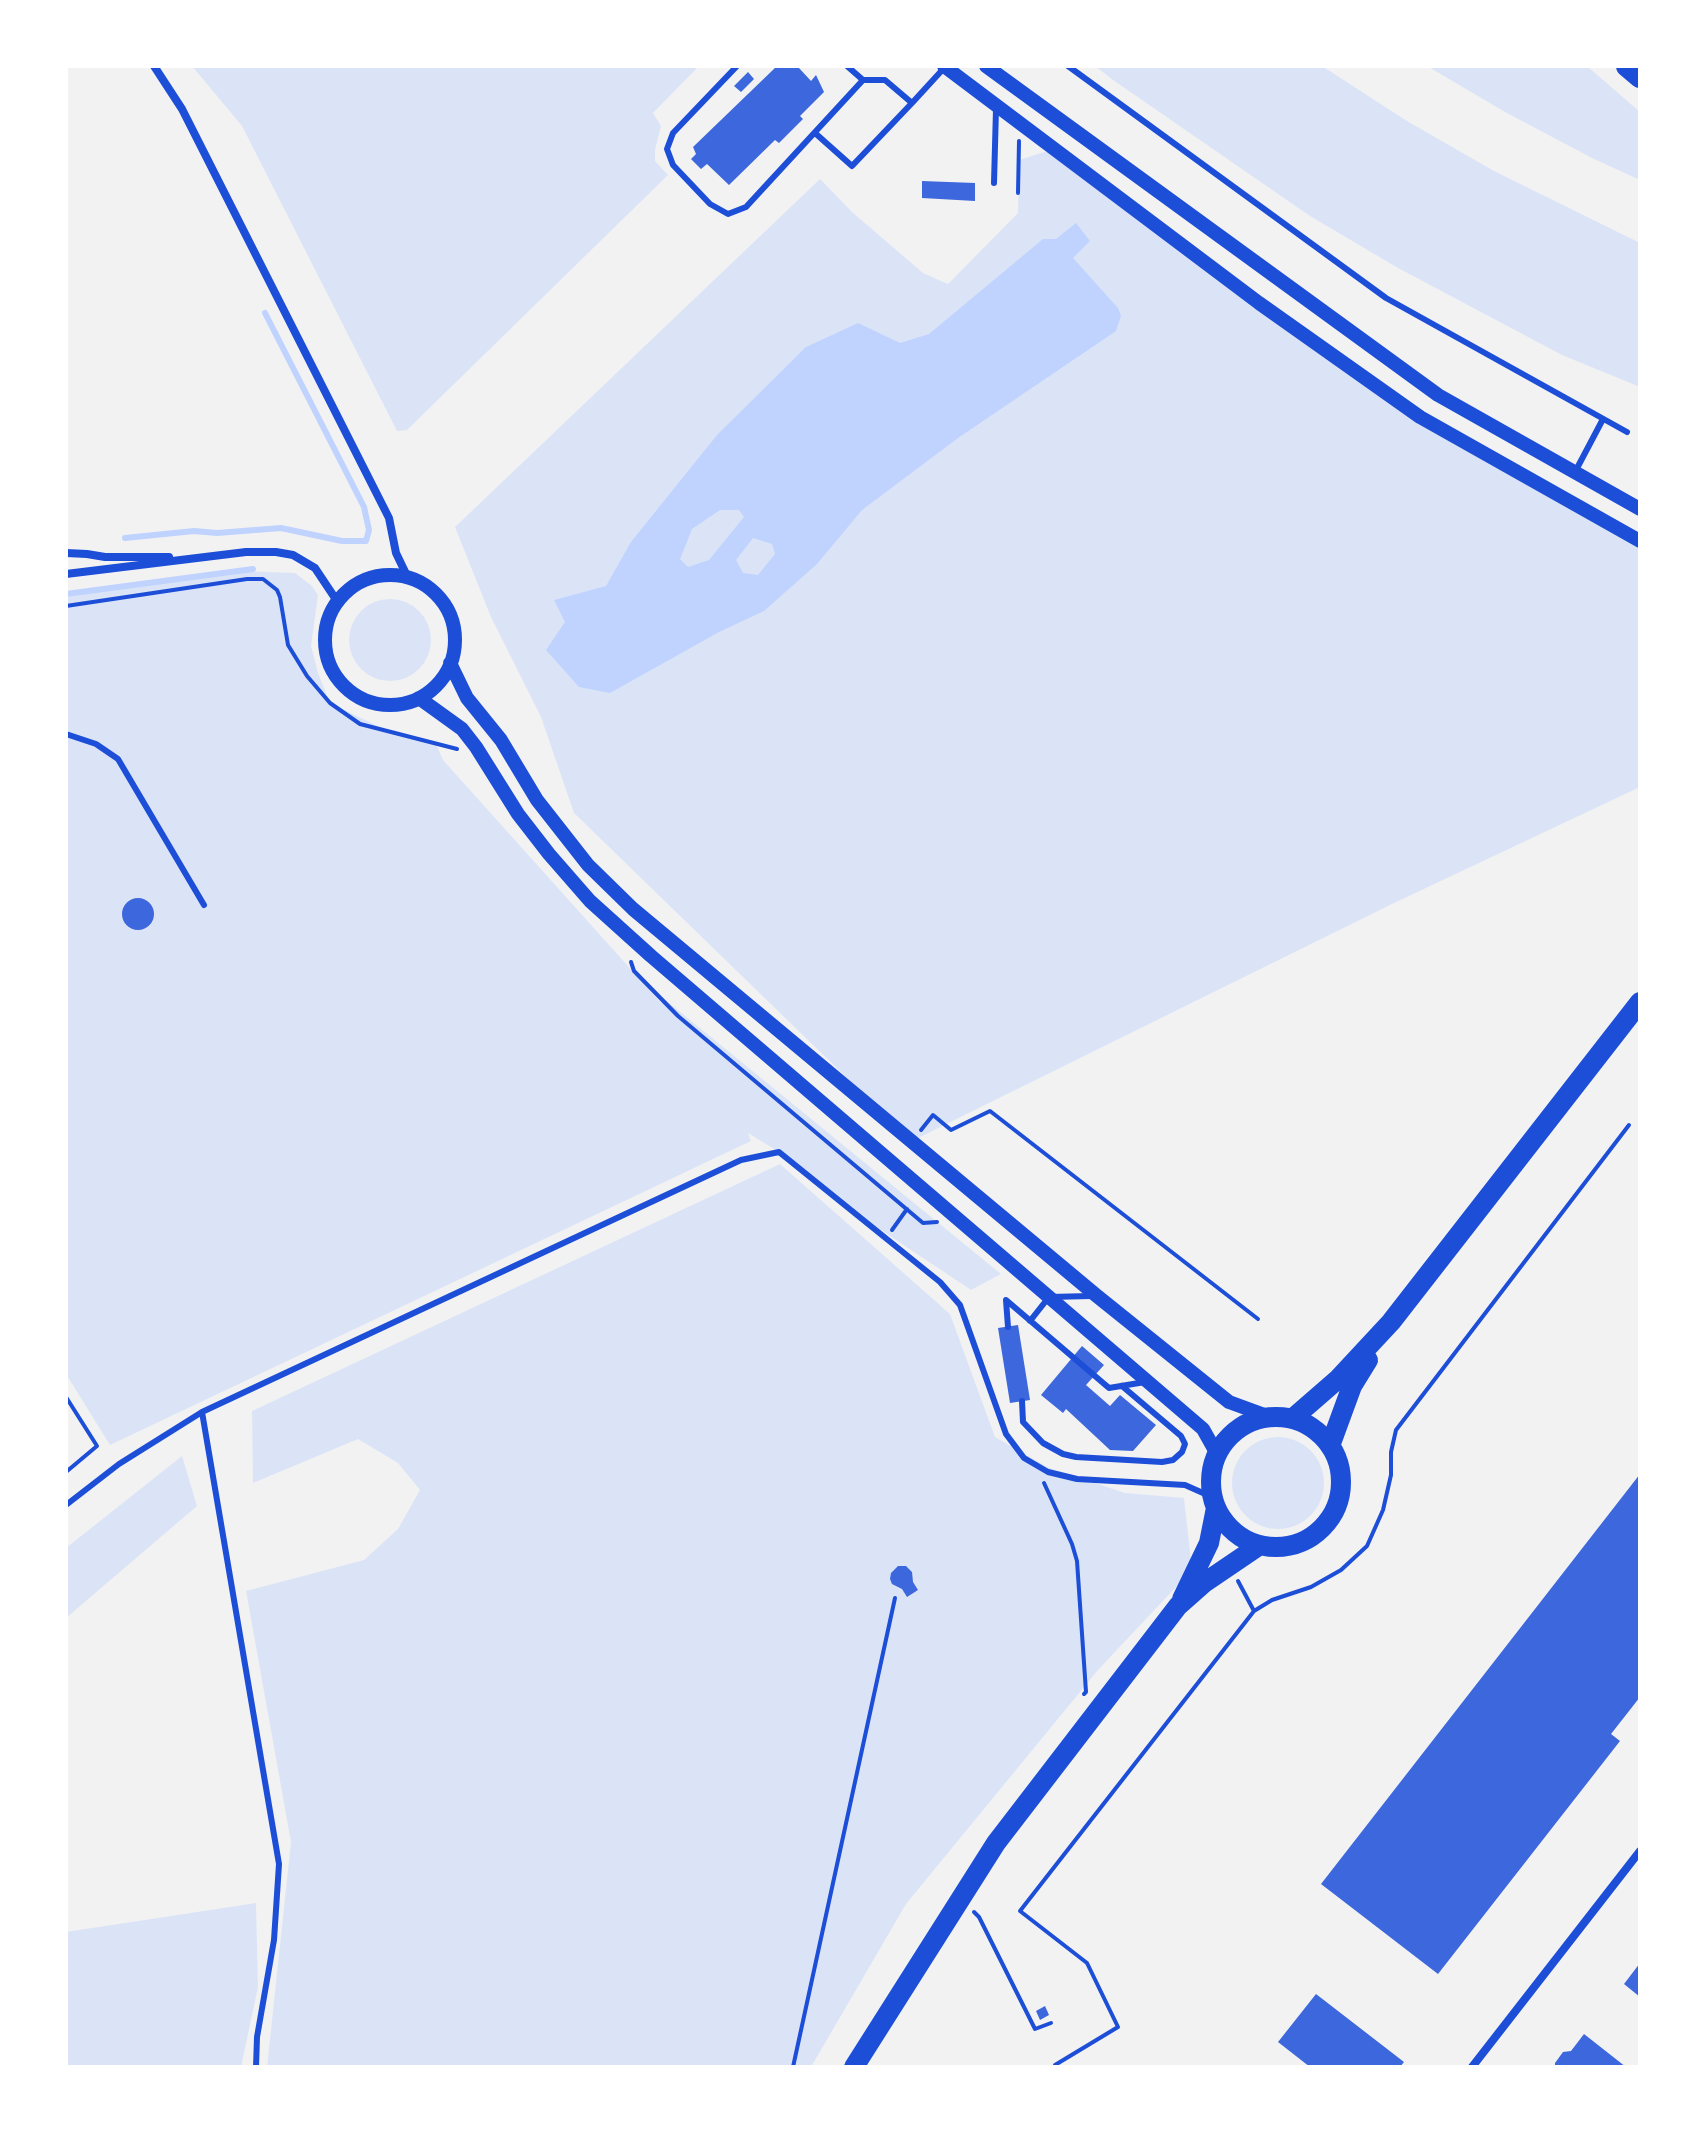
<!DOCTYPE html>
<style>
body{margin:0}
#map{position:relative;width:1706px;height:2133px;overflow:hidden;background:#f2f2f2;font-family:"Crimson Pro",serif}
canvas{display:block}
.frame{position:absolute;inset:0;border:68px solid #fff;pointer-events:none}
</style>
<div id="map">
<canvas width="1706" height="2133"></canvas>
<div class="frame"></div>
</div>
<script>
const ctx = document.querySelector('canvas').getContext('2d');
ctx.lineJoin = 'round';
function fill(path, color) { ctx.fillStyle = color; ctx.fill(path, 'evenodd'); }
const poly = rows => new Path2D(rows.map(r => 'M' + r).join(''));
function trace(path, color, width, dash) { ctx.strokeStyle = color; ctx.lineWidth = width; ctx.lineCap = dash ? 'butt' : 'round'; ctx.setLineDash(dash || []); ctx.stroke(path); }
fill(poly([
 [192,66,699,66,653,113,661,126,655,150,655,161,668,175,407,430,397,431,242,126],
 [1095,66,1322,66,1407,121,1494,171,1640,243,1640,387,1562,355,1398,268,1310,216,1113,80],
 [1427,66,1587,66,1640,112,1640,180,1592,158,1505,112],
 [1054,149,1420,417,1640,541,1640,787,1392,904,912,1141,574,813,541,717,491,617,455,527,820,179,852,212,923,273,948,284,1018,213,1019,160],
 [238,571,295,573,312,586,318,595,311,646,318,673,330,703,388,731,436,744,443,760,662,1004,657,993,1001,1274,971,1290,854,1212,779,1152,748,1133,751,1141,110,1445,66,1374,66,597],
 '349 640a41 41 0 1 1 82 0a41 41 0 1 1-82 0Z',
 [780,1164,950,1314,995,1437,1047,1467,1125,1493,1184,1498,1192,1570,1098,1670,906,1904,811,2067,267,2067,291,1842,246,1591,364,1560,398,1529,420,1490,398,1463,358,1439,253,1483,252,1411],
 '1232 1483a46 46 0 1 1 92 0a46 46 0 1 1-92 0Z',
 [182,1456,197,1506,66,1618,66,1548],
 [256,1903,258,1987,241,2067,66,2067,66,1932]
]), '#dbe4f7');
fill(poly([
 [1076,223,1090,241,1073,258,1118,308,1121,316,1116,331,958,438,862,510,817,564,764,611,719,632,610,693,579,687,546,650,565,622,554,600,606,586,631,542,717,435,806,347,858,323,900,343,929,334,1043,239,1056,239],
 [720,510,739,510,744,517,709,560,688,567,680,559,692,529],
 [753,538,772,544,775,554,758,575,743,573,736,560]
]), '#bfd3fe');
trace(poly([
 [125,538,194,531,217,533,281,528,342,541,366,541,369,530,364,507,265,313],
 [66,594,253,569]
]), '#bfd3fe', 6);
fill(poly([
 [777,66,800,66,799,68,811,81,816,75,824,92,800,116,803,119,779,143,775,140,729,185,707,164,701,169,691,159,696,154,693,147],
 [748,72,754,79,741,92,734,86],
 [922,181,975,183,975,201,922,198],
 '122 914a16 16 0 1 1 32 0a16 16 0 1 1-32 0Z',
 [1018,1325,1030,1400,1010,1403,998,1328],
 [1082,1346,1104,1365,1086,1385,1110,1406,1120,1395,1156,1425,1133,1451,1110,1450,1066,1409,1063,1413,1041,1395],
 [1640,1474,1640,1697,1611,1734,1620,1741,1438,1974,1321,1884],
 [898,1566,906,1566,912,1572,913,1582,918,1590,907,1597,902,1589,892,1584,890,1579,891,1573],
 [1640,1963,1640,1997,1624,1984],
 [1316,1994,1404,2062,1400,2067,1310,2067,1278,2042],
 [1045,2006,1049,2015,1040,2020,1036,2011],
 [1584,2034,1626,2067,1555,2067,1555,2063,1563,2052,1571,2051]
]), '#3d67dc');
trace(poly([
 [1018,193,1019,141],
 [66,606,247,579,263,579,277,590,280,597,288,645,307,676,330,703,360,724,457,749],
 [631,962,634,971,678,1016,923,1223,937,1222],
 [921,1130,933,1115,951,1130,990,1111,1258,1319],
 [892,1230,907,1209],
 [66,1397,97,1446,66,1472],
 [1044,1483,1072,1544,1077,1561,1086,1692,1084,1694],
 [1254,1611,1272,1600,1311,1587,1341,1570,1367,1546,1383,1510,1391,1475,1391,1452,1396,1430,1629,1125],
 [974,1912,979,1917,1035,2029,1051,2023],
 [793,2067,895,1598],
 [1055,2067,1055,2065,1118,2027,1087,1963,1020,1911,1254,1611,1238,1581]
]), '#1d4ed8', 4);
trace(poly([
 [737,66,673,133,667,149,673,165,710,204,728,214,746,207,863,80],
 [1068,66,1386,298,1627,432],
 [912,103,945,67],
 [815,133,852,166,912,103,885,80,863,80,847,66],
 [994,183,996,109],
 [1575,472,1603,419],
 [66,734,96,744,118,759,204,905],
 [1030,1321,1049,1297,1091,1296],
 [1008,1327,1006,1300,1109,1388,1145,1382],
 [1022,1401,1023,1422,1043,1443,1063,1454,1076,1457,1162,1462,1173,1460,1182,1452,1185,1444,1181,1436,1122,1386],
 [202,1412,279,1864,274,1940,257,2037,256,2067],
 [66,1505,119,1464,202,1412,741,1160,779,1152,940,1282,960,1305,1006,1434,1024,1458,1048,1472,1077,1479,1185,1485,1212,1497]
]), '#1d4ed8', 6);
trace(poly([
 [154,66,182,109,389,518,396,553,408,578],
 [66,553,87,554,105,557,169,557],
 [66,574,246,552,276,552,293,555,315,568,337,601],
 [1472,2067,1640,1851]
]), '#1d4ed8', 8);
trace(poly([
 [944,66,1259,303,1420,417,1640,541],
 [986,66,1438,395,1640,509],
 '325 640a65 65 0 1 1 130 0a65 65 0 1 1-130 0Z',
 [450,663,467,698,501,740,537,800,588,865,633,909,1097,1296,1229,1402,1270,1417],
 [419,698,462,729,476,747,518,814,549,854,590,901,651,956,1203,1429,1217,1454]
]), '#1d4ed8', 14);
trace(poly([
 '1211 1482a65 65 0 1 1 130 0a65 65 0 1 1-130 0Z',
 [1292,1419,1338,1379,1391,1322,1640,1002],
 [1330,1446,1352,1386,1368,1360],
 [1182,1599,1209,1543,1216,1508],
 [854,2067,996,1843,1178,1606,1204,1583,1260,1545]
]), '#1d4ed8', 20);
trace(poly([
 [1627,66,1640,77]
]), '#1d4ed8', 22);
</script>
